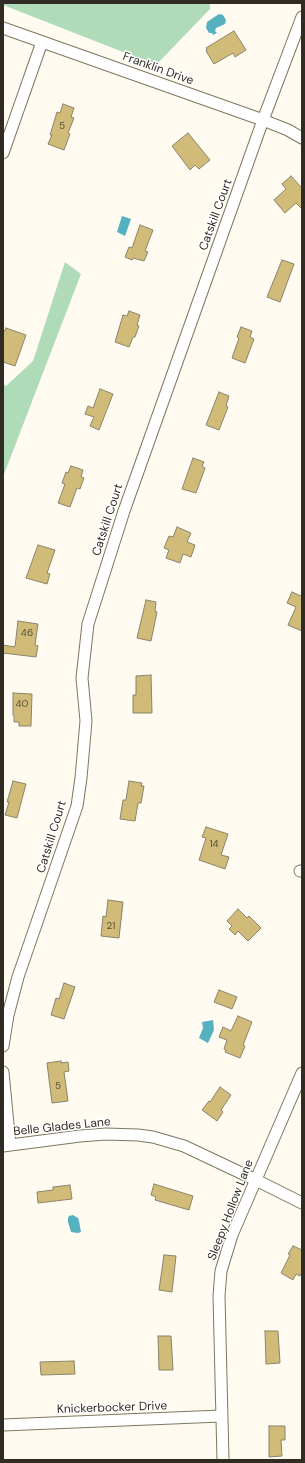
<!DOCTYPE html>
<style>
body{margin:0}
#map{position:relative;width:305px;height:1463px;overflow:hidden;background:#fffbf1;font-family:"DM Sans",sans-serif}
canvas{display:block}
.frame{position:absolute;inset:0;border:4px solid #302c23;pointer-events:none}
</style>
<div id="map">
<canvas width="305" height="1463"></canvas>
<div class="frame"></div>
</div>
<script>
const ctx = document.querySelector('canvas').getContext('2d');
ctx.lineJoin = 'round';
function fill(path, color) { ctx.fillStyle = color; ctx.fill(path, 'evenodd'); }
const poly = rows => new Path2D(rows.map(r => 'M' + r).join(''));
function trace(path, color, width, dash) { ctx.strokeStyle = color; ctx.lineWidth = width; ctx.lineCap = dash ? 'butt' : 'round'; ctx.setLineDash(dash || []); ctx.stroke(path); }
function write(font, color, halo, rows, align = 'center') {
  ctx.font = font + ' "DM Sans",sans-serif'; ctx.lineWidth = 3; ctx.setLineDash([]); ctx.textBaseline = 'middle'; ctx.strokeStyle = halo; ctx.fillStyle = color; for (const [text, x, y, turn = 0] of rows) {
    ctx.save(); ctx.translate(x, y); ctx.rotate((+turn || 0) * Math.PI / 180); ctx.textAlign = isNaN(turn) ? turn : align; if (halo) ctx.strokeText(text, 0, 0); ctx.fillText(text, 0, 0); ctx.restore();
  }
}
fill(poly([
 [3,3,210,3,210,9,156,65,3,5],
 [65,262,81,274,3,477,3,384,6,386,33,361]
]), '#b0dbb8');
fill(poly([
 [219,14,223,15,226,20,225,24,216,28,215,31,217,33,213,35,212,33,209,33,206,28,207,22],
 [122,216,131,219,125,236,117,232],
 [213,1020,214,1030,208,1043,199,1038,203,1028,202,1022],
 [73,1215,78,1218,79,1221,81,1232,78,1233,71,1232,68,1222,68,1218,69,1216]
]), '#55b0c0');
const building = poly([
 [234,31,246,50,235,57,233,53,214,64,206,51,207,50,206,48,234,31],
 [63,104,74,108,71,117,74,118,68,133,70,134,64,150,48,144,52,135,50,135,57,112,60,113,63,104],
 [188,133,210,160,199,169,195,165,190,170,172,146,188,133],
 [291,176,302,188,302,209,296,203,285,213,274,200,286,189,282,184,291,176],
 [140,225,153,230,145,251,148,252,144,261,133,258,132,260,125,257,129,247,132,248,140,225],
 [282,260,294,264,280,302,267,297,282,260],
 [129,311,140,315,137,325,139,326,135,337,133,337,129,347,115,342,123,315,127,316,129,311],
 [241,327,252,331,250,337,254,339,245,363,232,358,239,338,237,337,241,327],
 [6,328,26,335,15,366,3,362,3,330,5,331,6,328],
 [100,389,113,394,99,430,90,426,94,417,85,414,88,406,93,408,100,389],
 [219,392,229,396,226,406,228,407,219,430,206,425,219,392],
 [193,458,204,462,202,466,205,468,196,493,182,489,193,458],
 [71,466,83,470,81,477,84,478,80,489,77,488,70,507,58,503,65,484,62,483,66,472,68,473,71,466],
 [177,527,191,533,187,542,195,545,191,557,183,554,180,563,166,558,169,550,164,548,169,536,173,537,177,527],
 [38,545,55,550,47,573,50,574,47,584,26,578,38,545],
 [292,592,301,596,302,593,302,631,288,625,296,607,287,603,292,592],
 [146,600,156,602,155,611,157,612,151,641,137,638,146,600],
 [18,621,38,624,35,645,38,646,36,657,3,653,3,645,15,647,18,621],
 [151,675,152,713,133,713,133,695,136,695,136,676,151,675],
 [13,693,32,694,31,726,19,726,19,722,14,722,14,715,13,715,13,693],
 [13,781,26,784,17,818,5,815,9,802,7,802,13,781],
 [129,781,142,783,141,786,144,786,141,803,138,803,135,821,120,819,123,800,126,800,129,781],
 [206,827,228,834,221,855,229,857,225,869,199,860,206,838,202,837,206,827],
 [108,900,123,902,119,938,101,936,103,916,106,917,108,900],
 [238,909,247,918,249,916,261,928,248,941,238,931,235,935,229,929,232,926,227,921,238,909],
 [64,983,75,987,64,1019,51,1015,56,998,59,999,64,983],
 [219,990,237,997,232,1009,214,1002,219,990],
 [238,1016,252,1022,243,1045,245,1046,240,1058,225,1052,226,1050,224,1049,227,1040,219,1037,223,1027,231,1031,238,1016],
 [61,1061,61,1063,68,1062,69,1071,64,1072,68,1101,52,1103,47,1063,61,1061],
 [220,1087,231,1095,221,1110,223,1112,217,1121,202,1110,209,1101,210,1102,220,1087],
 [154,1184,193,1196,189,1210,155,1200,156,1197,151,1195,154,1184],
 [70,1185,72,1199,38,1203,37,1192,53,1190,53,1187,70,1185],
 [293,1246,302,1250,302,1272,300,1276,296,1274,293,1280,281,1273,290,1255,288,1254,293,1246],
 [164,1255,176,1256,172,1292,159,1290,164,1255],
 [265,1331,278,1331,280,1363,266,1364,265,1331],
 [158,1336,171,1336,173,1370,159,1370,158,1336],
 [74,1361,75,1374,41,1375,40,1362,74,1361],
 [269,1426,285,1426,285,1440,281,1440,282,1456,269,1457,269,1426]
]);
fill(building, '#d1bb79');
trace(building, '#8b836b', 1);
const street = poly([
 [3,28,263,120,288,130,302,138],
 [3,153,42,42],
 [300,871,302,871],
 [3,1046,8,1015,18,977,77,806,81,778,86,721,82,678,88,624,124,511,263,120,302,17],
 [3,1072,10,1145],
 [3,1146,80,1136,106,1134,138,1135,153,1137,184,1146,256,1180,302,1203],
 [3,1425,221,1416],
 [223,1460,219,1296,221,1271,232,1235,302,1073]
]);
trace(street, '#7e775f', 13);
trace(street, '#fff', 11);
write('10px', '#585038', null, [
 ["5",62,126],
 ["46",27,633],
 ["40",22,704],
 ["14",214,844],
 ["21",111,926],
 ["5",58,1086]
]);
write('12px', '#302c23', '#fff', [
 ["Franklin Drive",158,69,20],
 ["Catskill Court",216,215,-70],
 ["Catskill Court",108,520,-72],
 ["Catskill Court",52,837,-73],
 ["Belle Glades Lane",62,1127,-6],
 ["Sleepy Hollow Lane",231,1210,-69],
 ["Knickerbocker Drive",112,1408,-2]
]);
</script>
